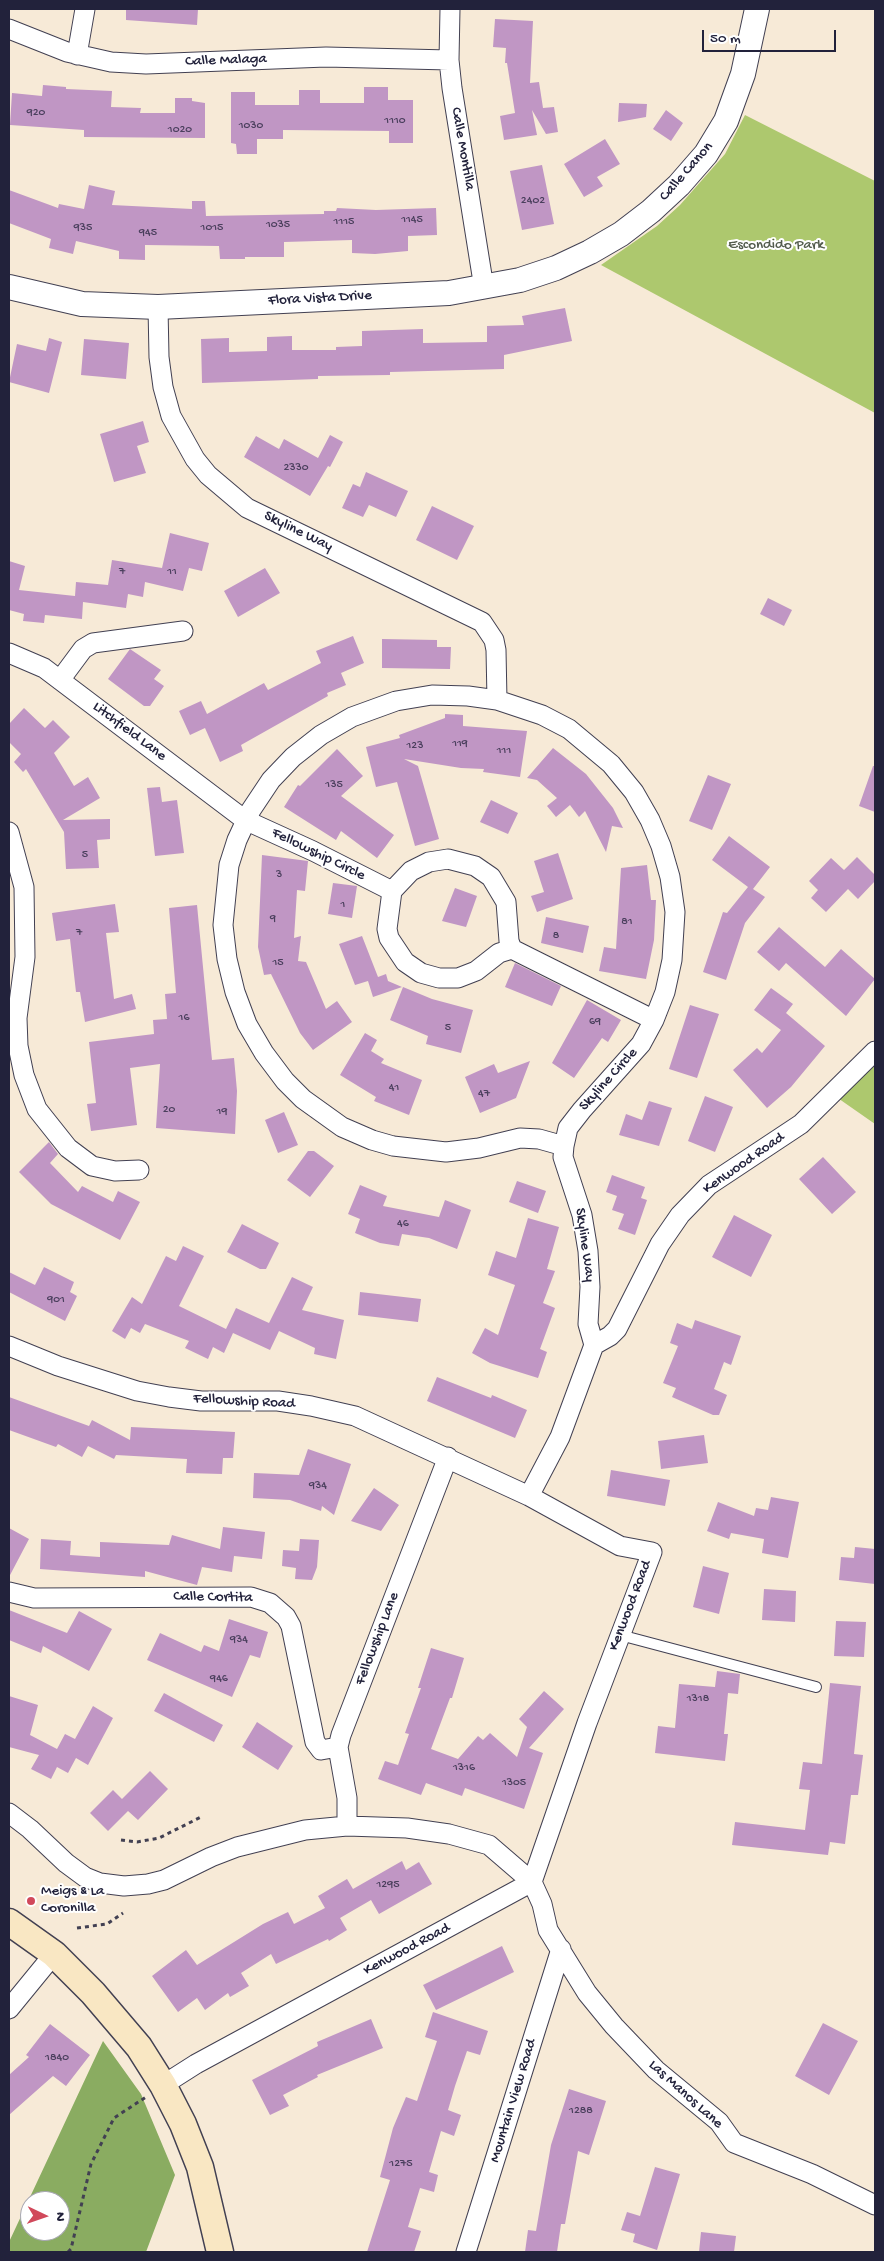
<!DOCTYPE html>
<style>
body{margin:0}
#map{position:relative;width:884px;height:2261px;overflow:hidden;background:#f7ead7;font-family:"Gochi Hand",sans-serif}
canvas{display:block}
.frame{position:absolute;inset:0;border:10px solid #22223b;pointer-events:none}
.north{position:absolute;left:20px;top:2191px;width:50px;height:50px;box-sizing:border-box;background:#fff;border:1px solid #a7a7b1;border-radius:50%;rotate:93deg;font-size:14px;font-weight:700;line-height:20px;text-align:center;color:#22223b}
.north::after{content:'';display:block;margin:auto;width:18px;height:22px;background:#d1495b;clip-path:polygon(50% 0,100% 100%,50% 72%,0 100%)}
.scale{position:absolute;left:702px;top:30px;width:134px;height:22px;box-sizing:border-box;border:2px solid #22223b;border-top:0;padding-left:6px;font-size:15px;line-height:18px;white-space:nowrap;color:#22223b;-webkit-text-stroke:4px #fff;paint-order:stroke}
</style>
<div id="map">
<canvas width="884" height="2261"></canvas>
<div class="frame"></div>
<div class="north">N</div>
<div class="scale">50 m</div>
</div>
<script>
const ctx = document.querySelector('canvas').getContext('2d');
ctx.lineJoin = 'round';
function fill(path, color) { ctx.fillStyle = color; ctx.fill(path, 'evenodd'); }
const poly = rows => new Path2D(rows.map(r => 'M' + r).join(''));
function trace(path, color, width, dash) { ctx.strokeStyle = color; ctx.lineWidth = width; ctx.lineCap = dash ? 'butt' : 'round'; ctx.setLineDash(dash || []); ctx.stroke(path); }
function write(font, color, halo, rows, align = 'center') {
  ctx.font = font + ' "Gochi Hand",sans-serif'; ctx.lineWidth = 4; ctx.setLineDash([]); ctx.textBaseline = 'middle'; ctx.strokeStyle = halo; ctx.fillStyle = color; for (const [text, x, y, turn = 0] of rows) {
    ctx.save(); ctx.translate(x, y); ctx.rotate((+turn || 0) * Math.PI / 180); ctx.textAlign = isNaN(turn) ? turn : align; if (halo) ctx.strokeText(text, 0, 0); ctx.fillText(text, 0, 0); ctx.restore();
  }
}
fill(poly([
 [745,115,875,181,875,413,601,265,657,226,680,205,725,154],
 [875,1051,875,1124,832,1094]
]), '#adc86e');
fill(poly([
 [103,2041,141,2094,175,2175,146,2252,9,2252,9,2242],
 [30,2201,60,2201,60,2231,30,2231]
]), '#8aac61');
fill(poly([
 [126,9,198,9,197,25,126,20],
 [495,19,533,21,530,83,539,82,543,108,554,107,558,132,546,134,532,110,537,135,504,140,500,116,515,113,507,63,505,63,506,48,493,47],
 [43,85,66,87,66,89,112,91,111,107,141,108,140,113,175,113,175,98,192,98,192,101,205,103,205,138,84,137,84,130,10,125,12,93,42,96],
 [364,87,388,87,388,100,413,100,413,143,389,143,389,131,283,130,283,139,257,139,257,154,237,154,236,144,231,143,231,92,255,92,255,105,299,105,299,90,320,90,320,103,364,103],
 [619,103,647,104,646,117,618,122],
 [666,110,683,123,671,141,653,129],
 [605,139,620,164,597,177,603,186,584,197,564,164],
 [542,165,554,224,522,230,510,171],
 [89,185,115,191,112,205,192,209,192,201,205,201,206,216,324,214,324,211,336,211,337,208,376,210,436,208,437,235,408,236,408,251,375,254,352,253,352,240,284,242,284,257,245,257,245,259,220,259,219,246,145,245,145,260,119,259,119,251,76,241,73,254,49,248,51,239,9,223,9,190,58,208,59,204,84,209],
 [565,308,572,341,504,355,504,369,390,372,390,375,318,376,318,379,202,383,201,339,229,338,229,352,267,351,267,337,292,336,292,350,336,350,336,347,362,346,362,331,423,329,423,343,487,342,487,326,524,325,522,316],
 [49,338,62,342,49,393,9,382,17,344,46,351],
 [84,339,129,343,126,379,81,375],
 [143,421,149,442,137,446,146,473,114,482,100,434],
 [330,435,343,442,330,467,328,466,310,496,244,457,256,436,279,449,284,439,318,458],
 [366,472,408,491,396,517,369,505,363,517,342,508,353,484,360,487],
 [432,506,474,526,457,560,416,540],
 [170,533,209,543,202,571,189,568,183,591,145,582,143,597,128,594,126,608,83,602,82,619,45,615,44,623,23,621,24,614,9,610,9,561,25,566,19,590,75,596,76,582,108,585,112,560,162,568],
 [265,568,280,593,238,617,224,591],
 [768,598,792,610,784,626,760,614],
 [353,636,364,663,341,673,346,685,327,693,328,696,241,745,243,751,220,762,205,728,190,735,179,711,201,701,207,714,264,683,268,690,321,663,316,651],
 [382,639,437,640,437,647,451,647,450,669,382,668],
 [130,649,161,670,154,679,164,686,150,706,144,706,108,679],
 [24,708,45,728,53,720,70,737,54,753,74,786,88,777,100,798,63,820,110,819,110,839,97,840,99,868,66,869,64,832,26,769,23,772,14,762,21,754,9,742,9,724],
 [445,714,463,715,463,726,527,731,520,777,483,772,484,769,461,768,404,759,418,766,439,839,415,846,397,782,376,787,366,747,400,738,399,735,445,718],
 [553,748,586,774,613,808,623,828,612,826,606,852,585,811,579,817,570,805,556,817,547,806,557,798,537,780,527,778],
 [337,749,363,776,341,796,394,835,377,858,341,831,336,840,284,807,298,785,300,786],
 [873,766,875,766,875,812,859,806],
 [708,775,731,784,712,830,689,821],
 [160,787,162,802,177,800,184,853,155,856,147,788],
 [491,800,518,813,508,834,480,822],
 [729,836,770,867,753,889,765,897,745,923,726,980,703,972,723,912,727,913,748,887,712,860],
 [558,853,573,899,537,912,531,896,544,892,534,861],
 [262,855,308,861,305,891,297,890,294,938,301,936,298,961,306,962,326,1009,337,1001,352,1022,313,1050,300,1033,271,974,264,975,258,947],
 [857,857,875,875,875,881,858,899,848,889,826,912,811,898,818,890,809,881,831,858,844,870],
 [647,865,651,900,656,900,654,940,646,979,599,971,604,947,616,949,621,868],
 [333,883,357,886,352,918,328,914],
 [455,888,477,896,466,927,442,921],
 [115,904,119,932,106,933,114,999,132,994,136,1009,85,1022,80,992,76,992,70,939,56,941,52,913],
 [197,905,212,1060,234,1058,237,1091,235,1134,156,1128,160,1064,130,1068,137,1125,91,1131,87,1104,96,1103,89,1042,154,1034,153,1020,167,1019,165,994,176,993,169,908],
 [546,917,589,926,583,953,541,943],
 [779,927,825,967,841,949,875,979,846,1016,786,963,779,971,757,952],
 [362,936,378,977,386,974,388,981,402,987,373,997,368,981,355,985,339,944],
 [515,963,561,986,552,1006,505,987],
 [403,987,432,999,473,1010,461,1053,426,1044,428,1036,390,1020],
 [771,988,793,1004,786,1013,825,1046,791,1087,767,1108,733,1070,757,1048,762,1053,781,1030,754,1010],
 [587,1000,621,1020,608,1042,602,1038,574,1078,552,1063],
 [690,1005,719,1014,697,1078,669,1069],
 [365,1033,377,1040,371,1051,384,1059,381,1063,422,1080,409,1115,374,1101,376,1097,340,1075],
 [530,1061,516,1098,480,1113,465,1077,494,1064,498,1073],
 [705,1096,733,1107,715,1152,688,1141],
 [649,1101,672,1108,659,1146,619,1135,626,1114,642,1120],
 [284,1112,298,1145,278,1153,265,1120],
 [49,1142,58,1154,50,1163,78,1192,82,1186,113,1202,118,1191,140,1202,120,1240,51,1204,19,1172],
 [308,1151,314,1151,334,1166,310,1197,287,1180],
 [823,1157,856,1192,832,1214,799,1179],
 [612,1175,645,1187,641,1198,647,1200,635,1235,618,1229,624,1214,612,1210,617,1196,606,1192],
 [517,1181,546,1191,538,1213,509,1202],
 [360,1185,387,1196,383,1206,439,1217,445,1200,471,1210,457,1249,429,1238,402,1234,399,1246,380,1243,355,1233,360,1219,348,1214],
 [734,1215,772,1235,751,1277,712,1257],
 [528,1218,559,1227,547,1269,555,1271,543,1303,555,1308,540,1349,547,1352,538,1378,490,1363,472,1353,485,1328,498,1335,515,1285,488,1275,496,1251,516,1258],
 [242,1224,279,1243,266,1269,260,1269,227,1252],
 [183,1246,204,1256,179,1306,226,1329,236,1308,269,1323,292,1277,313,1287,302,1310,344,1320,336,1359,314,1354,315,1348,279,1331,270,1350,233,1333,224,1353,213,1347,208,1359,185,1348,189,1341,145,1324,140,1333,131,1328,125,1339,112,1331,132,1297,142,1304,166,1256,176,1261],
 [44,1267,74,1282,70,1292,77,1296,65,1321,9,1292,9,1272,35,1285],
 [360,1292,421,1299,418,1322,358,1315],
 [695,1320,741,1336,731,1365,724,1362,714,1389,727,1395,719,1415,713,1415,672,1397,676,1388,663,1383,678,1346,670,1343,677,1323,692,1329],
 [437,1377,491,1398,492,1395,527,1410,515,1438,427,1401],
 [9,1397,89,1426,92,1420,130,1440,131,1427,235,1432,233,1458,223,1458,222,1474,186,1473,187,1459,116,1455,114,1459,88,1446,82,1457,58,1444,56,1447,9,1430],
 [704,1435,708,1463,661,1469,658,1441],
 [308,1449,351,1464,334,1515,322,1506,321,1511,290,1500,253,1498,254,1473,299,1475],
 [611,1470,670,1480,665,1506,607,1496],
 [374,1488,399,1505,381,1531,351,1521],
 [771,1497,799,1502,788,1558,762,1553,764,1539,731,1533,729,1539,707,1531,718,1502,754,1516,756,1508,768,1510],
 [223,1527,265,1532,262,1559,234,1556,232,1572,202,1567,197,1585,145,1571,145,1577,40,1569,41,1539,71,1541,70,1555,100,1557,100,1542,169,1545,172,1535,220,1549],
 [9,1528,29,1539,9,1577],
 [300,1539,319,1540,317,1567,312,1580,295,1579,296,1568,282,1566,283,1550,299,1551],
 [855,1547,875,1549,875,1584,839,1580,841,1557,854,1558],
 [703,1566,729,1573,719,1614,693,1607],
 [764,1589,796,1591,795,1622,762,1620],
 [9,1610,67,1633,79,1611,112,1629,89,1671,43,1646,41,1653,9,1640],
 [229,1619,268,1632,260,1658,250,1655,232,1697,147,1660,160,1633,201,1652,204,1645,219,1651],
 [836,1621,866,1622,864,1657,834,1656],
 [431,1648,464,1658,452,1698,450,1698,431,1749,458,1759,478,1736,483,1740,490,1733,517,1757,527,1727,519,1719,544,1691,564,1709,529,1748,543,1753,524,1809,465,1788,462,1796,426,1783,421,1795,378,1779,385,1761,398,1765,409,1734,405,1733,421,1688,418,1688],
 [717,1671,740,1674,738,1694,728,1693,724,1734,728,1734,725,1761,655,1753,658,1726,675,1728,679,1684,715,1687],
 [830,1683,861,1686,854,1754,863,1755,858,1795,851,1795,845,1844,830,1842,828,1855,732,1845,735,1822,805,1830,810,1790,799,1789,803,1762,822,1764],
 [164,1693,223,1725,214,1742,154,1711],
 [9,1696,38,1705,30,1735,57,1749,65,1734,75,1739,93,1706,113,1718,88,1765,76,1758,68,1773,57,1767,51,1779,31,1769,39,1755,9,1747],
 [257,1722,293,1746,278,1770,242,1747],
 [150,1771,168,1789,138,1820,128,1811,108,1831,90,1813,113,1790,122,1799],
 [402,1861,406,1870,419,1862,432,1884,379,1914,371,1900,340,1918,347,1930,329,1941,328,1939,276,1964,271,1954,241,1973,249,1986,230,1997,228,1993,205,2010,197,1998,178,2012,152,1976,186,1950,197,1965,263,1924,288,1912,294,1924,325,1908,318,1896,347,1879,353,1889],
 [502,1946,514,1972,436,2010,423,1985],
 [433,2012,488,2031,480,2055,467,2051,455,2086,448,2110,461,2115,454,2136,441,2131,429,2172,438,2175,434,2192,420,2188,408,2227,421,2231,414,2252,367,2252,390,2180,380,2177,393,2128,406,2097,417,2101,437,2041,425,2037],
 [371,2019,383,2048,317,2075,318,2077,283,2095,289,2106,270,2115,252,2080,318,2046,317,2042],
 [823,2023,858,2041,829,2095,795,2076],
 [50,2024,90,2055,66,2086,53,2076,9,2115,9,2075,29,2057,26,2055],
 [569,2089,606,2101,589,2155,578,2151,565,2224,561,2224,557,2252,525,2252,528,2230,536,2231,551,2145],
 [655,2167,680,2174,657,2250,633,2242,635,2234,621,2230,627,2212,640,2216],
 [701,2232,736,2236,734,2252,699,2252]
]), '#c096c4');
const service = poly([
 [620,1635,816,1687]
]);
const minor = poly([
 [450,9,449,60,452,88,484,288],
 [9,29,67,52,111,62,146,64,326,57,449,60],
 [77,55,85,9],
 [158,307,159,357,163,387,171,416,195,459,208,475,247,508,482,622,494,640,496,650,497,700],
 [9,653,44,668,245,820,313,851,392,891,411,871,429,862,448,859,475,866,491,877,506,902,509,941,512,949,654,1020],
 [60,680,83,649,93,643,183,631],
 [9,832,24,887,25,957,17,1018,18,1046,24,1075,37,1109,68,1148,92,1166,115,1171,139,1170],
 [392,891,387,929,389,938,405,962,421,973,439,978,458,978,476,971,499,953,512,949],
 [564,1146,539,1139,520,1138,479,1148,446,1152,393,1146,372,1140,342,1127,303,1099,285,1081,264,1053,247,1024,235,992,227,959,223,925,229,865,237,840,251,810,271,780,293,757,321,735,352,717,396,701,432,695,468,696,497,700,542,715,569,729,611,764,634,792,650,820,661,846,670,877,675,912,672,960,665,992,654,1020,641,1044,582,1110,568,1128,564,1146,563,1157,582,1215,588,1251,590,1287,588,1324,594,1345],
 [9,1346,58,1366,137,1391,169,1397,201,1401,278,1401,311,1406,355,1416,529,1496,620,1546,652,1552,587,1723,532,1882,196,2064,163,2085],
 [529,1496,560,1437,594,1345,610,1336,617,1329,660,1244,680,1215,709,1185,801,1124,875,1051],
 [9,1592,34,1598,251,1597,270,1603,286,1617,291,1626,315,1742,321,1750,338,1747],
 [9,1813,30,1829,66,1863,85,1877,100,1883,124,1886,148,1884,164,1880,211,1857,237,1847,305,1830,347,1826,407,1828,449,1834,489,1845,532,1882,542,1904,548,1930,587,1993,614,2026,656,2070,719,2122,734,2143,812,2174,875,2205],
 [347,1826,347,1798,338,1747,341,1735,448,1457],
 [9,2009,54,1954],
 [466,2252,561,1949]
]);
const tertiary = poly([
 [9,287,82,304,158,307,449,293,520,280,556,268,590,252,621,234,651,211,679,185,706,154,726,121,743,74,757,9]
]);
const secondary = poly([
 [9,1922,54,1954,93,1993,139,2047,163,2085,183,2124,200,2167,220,2252]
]);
trace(service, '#424052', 12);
trace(minor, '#424052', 21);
trace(tertiary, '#424052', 26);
trace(secondary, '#424052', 29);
trace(poly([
 [121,1840,137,1842,159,1838,201,1817],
 [77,1928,107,1924,123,1913],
 [68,2252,71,2249,91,2164,114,2118,146,2097]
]), '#424052', 3, [4, 4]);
trace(service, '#fff', 10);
trace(minor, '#fff', 19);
trace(tertiary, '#fff', 24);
trace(secondary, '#f9e7c3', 26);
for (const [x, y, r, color] of [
 [31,1901,5,"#d1495b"]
]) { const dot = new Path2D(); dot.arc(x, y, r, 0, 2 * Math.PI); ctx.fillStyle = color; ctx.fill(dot); trace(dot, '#fff', 2); }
write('12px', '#4a3f5d', null, [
 ["920",36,113],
 ["1110",395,121],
 ["1030",251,126],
 ["1020",180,130],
 ["2402",533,201],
 ["1145",412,220],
 ["1115",344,222],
 ["1035",278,225],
 ["935",83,228],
 ["1015",212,228],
 ["945",148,233],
 ["2330",296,468],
 ["7",122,572],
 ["11",172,572],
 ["119",460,744],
 ["123",415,746],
 ["111",504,751],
 ["135",334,785],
 ["5",85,855],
 ["3",279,875],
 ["1",343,905],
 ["9",273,919],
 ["81",627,922],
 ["7",79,933],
 ["8",556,936],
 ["15",278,963],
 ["16",184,1018],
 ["69",595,1022],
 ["5",448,1028],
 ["41",394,1088],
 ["47",484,1094],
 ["20",169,1110],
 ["19",222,1112],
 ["46",403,1224],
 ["901",56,1300],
 ["934",318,1486],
 ["934",239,1640],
 ["946",219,1679],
 ["1318",698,1699],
 ["1316",464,1768],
 ["1305",514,1783],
 ["1295",388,1885],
 ["1840",57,2058],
 ["1288",581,2111],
 ["1275",401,2164]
]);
write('15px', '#22223b', '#fff', [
 ["Calle Malaga",226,61,-2],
 ["Calle Montilla",462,149,80],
 ["Calle Canon",687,172,-49],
 ["Flora Vista Drive",320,299,-3],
 ["Skyline Way",298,532,26],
 ["Litchfield Lane",129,732,37],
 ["Fellowship Circle",318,855,26],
 ["Skyline Circle",609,1080,-48],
 ["Kenwood Road",744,1164,-35],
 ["Skyline Way",584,1245,82],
 ["Fellowship Road",244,1402,3],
 ["Calle Cortita",213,1598,1],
 ["Kenwood Road",631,1606,-69],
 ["Fellowship Lane",378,1639,-69],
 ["Kenwood Road",407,1950,-28],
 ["Las Manos Lane",685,2095,42],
 ["Mountain View Road",514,2101,-73]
]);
write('15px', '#535c4d', '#fff', [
 ["Escondido Park",776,246]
]);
write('15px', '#22223b', '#fff', [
 ["Meigs & La",41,1892],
 ["Coronilla",41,1909]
], 'left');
</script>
